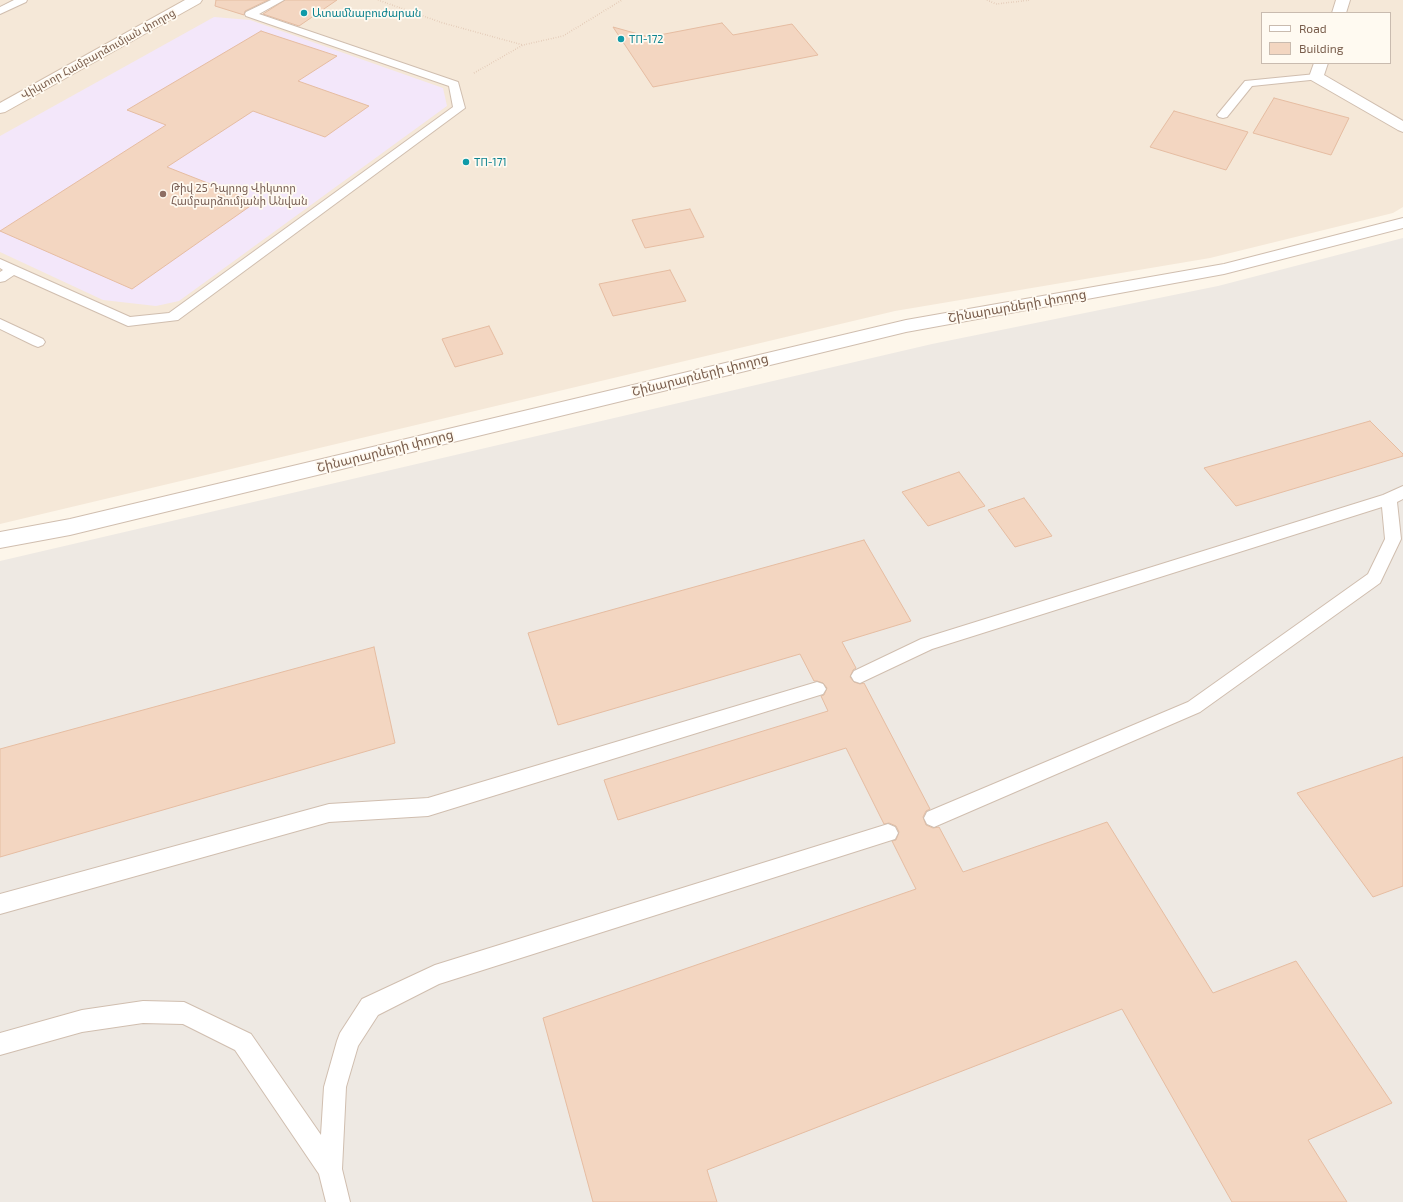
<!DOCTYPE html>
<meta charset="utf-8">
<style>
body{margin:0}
#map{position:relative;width:1403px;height:1202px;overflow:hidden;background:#fdf6ea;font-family:"Exo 2",sans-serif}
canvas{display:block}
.legend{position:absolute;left:1261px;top:12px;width:130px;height:52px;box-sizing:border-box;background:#fffaf1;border:1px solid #c9bbaf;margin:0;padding:5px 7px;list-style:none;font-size:12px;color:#795d4c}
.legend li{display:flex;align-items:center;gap:8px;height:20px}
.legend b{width:20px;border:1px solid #c9bbaf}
</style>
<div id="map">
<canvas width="1403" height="1202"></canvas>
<ul class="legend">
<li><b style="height:5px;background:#fff"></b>Road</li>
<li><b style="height:11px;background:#f3d6c1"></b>Building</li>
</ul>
</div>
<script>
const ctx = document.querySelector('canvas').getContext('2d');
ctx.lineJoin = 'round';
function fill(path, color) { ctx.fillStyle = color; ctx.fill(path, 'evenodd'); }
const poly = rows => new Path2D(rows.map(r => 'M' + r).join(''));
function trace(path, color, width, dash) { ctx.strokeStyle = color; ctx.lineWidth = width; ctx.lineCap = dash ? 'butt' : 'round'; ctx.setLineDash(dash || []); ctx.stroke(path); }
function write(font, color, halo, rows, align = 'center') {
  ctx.font = font + ' "Exo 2","Noto Sans Armenian",sans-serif'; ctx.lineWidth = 3.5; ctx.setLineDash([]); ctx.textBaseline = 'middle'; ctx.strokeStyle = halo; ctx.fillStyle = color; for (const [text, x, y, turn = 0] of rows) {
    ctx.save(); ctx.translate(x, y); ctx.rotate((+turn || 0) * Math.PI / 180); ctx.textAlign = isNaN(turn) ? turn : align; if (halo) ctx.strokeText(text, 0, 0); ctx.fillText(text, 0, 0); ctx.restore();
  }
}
fill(poly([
 [0,0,1403,0,1403,207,1393,213,1210,258,895,311,0,524],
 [1262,13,1390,13,1390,63,1262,63]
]), '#f5e8d8');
fill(poly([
 [1403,238,1403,1202,0,1202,0,561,932,344,1218,286]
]), '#eee9e3');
fill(poly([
 [214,17,250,20,443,88,447,106,179,301,156,306,103,300,0,252,0,136]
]), '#f3e7fa');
const building = poly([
 [216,0,268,0,245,11,244,15,215,6,216,0],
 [285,0,337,0,299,26,263,14,285,0],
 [722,23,733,35,792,24,818,55,653,87,613,27,649,37,722,23],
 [261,31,337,56,298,81,369,106,325,137,253,111,167,167,256,202,132,289,0,231,166,125,127,110,261,31],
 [1274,98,1349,118,1331,155,1253,133,1274,98],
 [1174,111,1248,132,1226,170,1150,147,1174,111],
 [690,209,704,237,645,248,632,220,690,209],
 [670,270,686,301,613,316,599,284,670,270],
 [489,326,503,354,455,367,442,339,489,326],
 [1370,421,1403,454,1403,456,1236,506,1204,468,1370,421],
 [959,472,985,506,928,526,902,492,959,472],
 [1024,498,1052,536,1015,547,988,510,1024,498],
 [864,540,911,621,842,642,856,668,853,670,850,677,854,682,860,684,864,683,930,809,926,811,923,817,926,825,933,828,939,827,963,872,1107,822,1213,993,1296,961,1392,1103,1308,1140,1347,1202,1232,1202,1122,1009,707,1170,717,1202,593,1202,543,1018,916,889,892,841,896,840,899,832,896,826,889,823,884,824,846,748,618,820,604,780,828,711,821,696,824,695,827,688,823,683,817,681,814,681,800,654,558,725,528,633,864,540],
 [374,647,395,743,0,857,0,749,374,647],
 [1403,757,1403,886,1373,897,1297,793,1403,757]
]);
fill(building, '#f3d6c1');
trace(building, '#e6bda2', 1);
const lane = poly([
 [14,0,27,0,26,2,0,14,0,7,14,0],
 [271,0,284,0,259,14,458,82,465,108,178,320,128,326,14,275,5,281,0,282,0,272,3,270,0,268,0,259,130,317,169,313,453,107,449,86,246,16,245,14,246,12,271,0],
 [1316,74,1322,77,1320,79,1252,86,1227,117,1223,118,1219,117,1217,115,1245,81,1316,74],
 [0,319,43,339,45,342,43,345,38,347,33,345,0,329,0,319],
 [1403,486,1403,499,1397,502,1401,539,1380,583,1200,712,941,824,934,827,927,824,924,818,927,812,1188,702,1368,574,1385,539,1382,507,932,649,860,683,854,681,851,676,854,671,921,639,1383,495,1403,486],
 [817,682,823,684,826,689,823,694,428,816,329,822,0,914,0,894,329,804,428,798,817,682],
 [888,824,895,827,898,833,895,839,439,984,378,1015,358,1046,346,1087,342,1169,350,1202,326,1202,319,1174,235,1050,183,1024,143,1023,82,1032,0,1055,0,1033,82,1010,143,1001,184,1002,251,1034,321,1135,324,1087,337,1041,340,1033,362,999,435,965,888,824]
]);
const street = poly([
 [1336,0,1350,0,1346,13,1332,13,1336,0],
 [1314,63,1328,63,1324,75,1403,121,1403,132,1398,130,1311,80,1309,77,1314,63],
 [1403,218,1403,228,1224,274,906,332,70,535,0,548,0,532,70,519,906,320,1224,264,1403,218]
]);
const secondary = poly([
 [185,0,202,0,200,3,5,112,0,113,0,103,185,0]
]);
trace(lane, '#d0beaf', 2);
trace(street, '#d0beaf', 2);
trace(secondary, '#d3bfad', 2);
trace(poly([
 [378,0,443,23,523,45],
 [987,0,996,4,1031,0],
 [474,73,523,45,563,36,622,0]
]), '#d9b9a4', 1.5, [0.5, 2]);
fill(lane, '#fff');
fill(street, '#fff');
fill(secondary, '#fff');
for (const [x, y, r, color] of [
 [304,13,4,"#0f9aa8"],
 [621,39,4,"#0f9aa8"],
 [466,162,4,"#0f9aa8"],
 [163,194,4,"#8d6e63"]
]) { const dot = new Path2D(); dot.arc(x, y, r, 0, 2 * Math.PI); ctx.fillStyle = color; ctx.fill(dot); trace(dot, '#fffaf1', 1.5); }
write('11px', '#0d838f', '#fffaf1', [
 ["Ատամնաբուժարան",312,13],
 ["ТП-172",629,39],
 ["ТП-171",474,162]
], 'left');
write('11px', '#795d4c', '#fffaf1', [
 ["Վիկտոր Համբարձումյան փողոց",98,54,-29]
]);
write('11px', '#785e54', '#fffaf1', [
 ["Թիվ 25 Դպրոց Վիկտոր",171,188],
 ["Համբարձումյանի Անվան",171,201]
], 'left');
write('13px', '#795d4c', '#fffaf1', [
 ["Շինարարների փողոց",1017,306,-10],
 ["Շինարարների փողոց",700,375,-14],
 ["Շինարարների փողոց",385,451,-14]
]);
</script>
